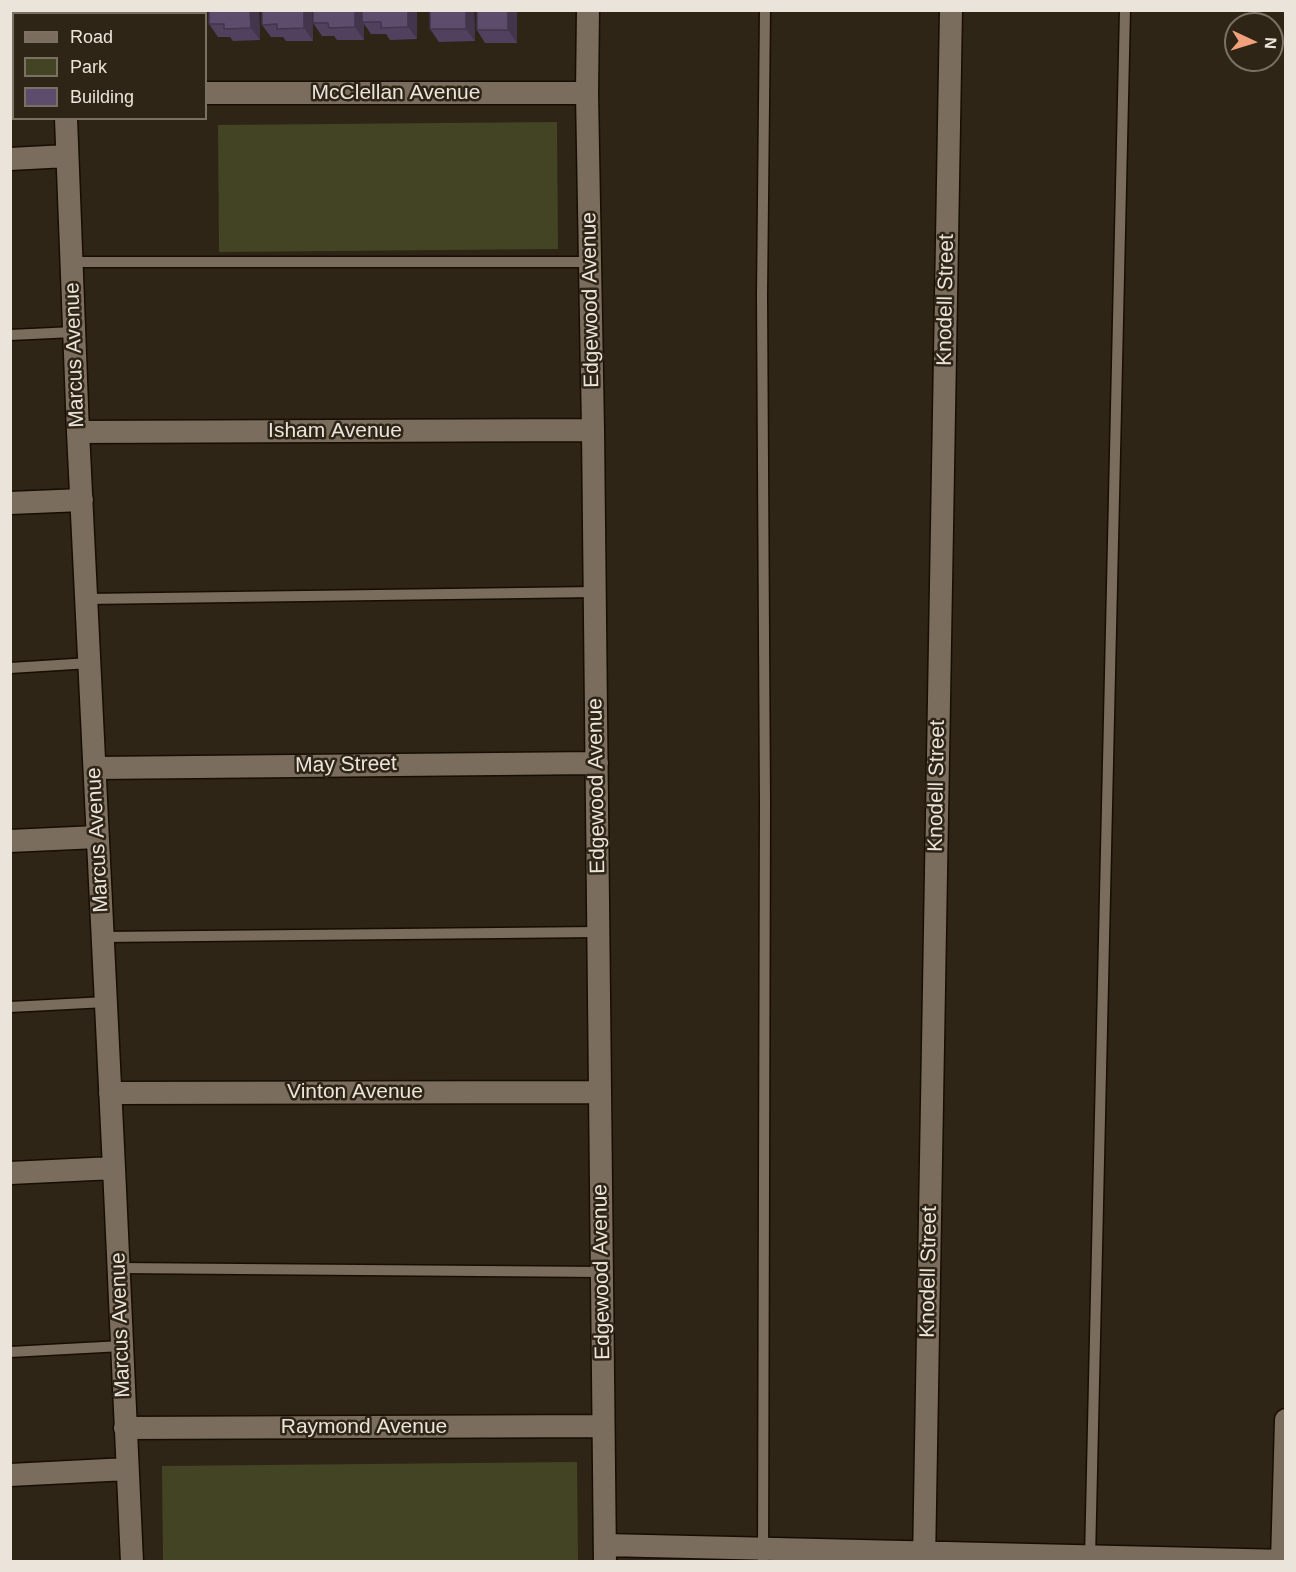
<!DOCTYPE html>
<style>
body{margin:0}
#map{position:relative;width:1296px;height:1572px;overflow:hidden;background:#2f2516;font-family:Arial,sans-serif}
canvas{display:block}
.frame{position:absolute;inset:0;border:12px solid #ebe4da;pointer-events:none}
.legend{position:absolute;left:12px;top:12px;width:195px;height:108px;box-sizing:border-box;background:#2f2516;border:2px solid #7a7164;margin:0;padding:8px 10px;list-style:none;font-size:18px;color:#ebe4da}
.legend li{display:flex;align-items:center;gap:12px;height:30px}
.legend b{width:30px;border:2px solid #7a7164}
.north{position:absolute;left:1224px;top:12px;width:60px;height:60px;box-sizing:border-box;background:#2f2516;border:2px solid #7a7164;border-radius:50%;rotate:94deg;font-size:16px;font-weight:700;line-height:24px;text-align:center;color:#ebe4da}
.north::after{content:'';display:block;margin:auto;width:21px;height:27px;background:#f1a17c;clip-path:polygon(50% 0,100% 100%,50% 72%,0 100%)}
</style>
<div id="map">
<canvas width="1296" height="1572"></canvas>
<div class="frame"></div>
<ul class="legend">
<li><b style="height:8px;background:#7a6d5d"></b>Road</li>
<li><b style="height:16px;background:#424424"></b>Park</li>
<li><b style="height:16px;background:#5e4c6d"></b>Building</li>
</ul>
<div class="north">N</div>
</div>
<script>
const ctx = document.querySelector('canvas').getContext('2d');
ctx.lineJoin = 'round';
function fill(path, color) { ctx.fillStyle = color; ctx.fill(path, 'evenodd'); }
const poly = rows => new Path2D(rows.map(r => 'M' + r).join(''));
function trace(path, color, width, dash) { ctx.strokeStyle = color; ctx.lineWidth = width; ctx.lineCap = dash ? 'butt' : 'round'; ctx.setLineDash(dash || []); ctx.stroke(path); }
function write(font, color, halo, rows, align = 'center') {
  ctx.font = font + ' Arial,sans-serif'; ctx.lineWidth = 5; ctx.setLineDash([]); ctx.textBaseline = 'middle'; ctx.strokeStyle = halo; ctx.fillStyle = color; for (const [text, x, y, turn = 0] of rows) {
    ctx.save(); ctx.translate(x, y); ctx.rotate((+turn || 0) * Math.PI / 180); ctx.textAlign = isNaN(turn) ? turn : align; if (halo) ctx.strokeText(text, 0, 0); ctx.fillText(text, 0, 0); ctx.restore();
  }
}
fill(poly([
 [557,122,558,249,219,252,218,125],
 [577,1462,578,1561,163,1561,162,1466]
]), '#424424');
const lane = poly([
 [71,262,590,262],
 [10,335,74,332],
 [87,599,595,592],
 [10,668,90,663],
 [103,937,599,932],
 [10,1007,106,1002],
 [119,1268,602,1272],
 [10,1352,122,1346],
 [1090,1558,1125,10],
 [763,1562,765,804,762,295,765,10]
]);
const street = poly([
 [61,10,61,14],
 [588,10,587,93,593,430,605,1562],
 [206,93,587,93],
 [66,118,78,432,114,1168,132,1562],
 [10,159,67,156],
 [78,432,593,430],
 [10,503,82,500],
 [95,768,597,763],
 [10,841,97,837],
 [110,1093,600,1092],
 [10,1173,114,1168],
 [125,1428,603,1426],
 [10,1475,127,1469],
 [605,1545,1286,1561],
 [924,1562,951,10],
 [1282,1562,1286,1420]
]);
trace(lane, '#170d02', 13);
trace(street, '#170d02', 25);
trace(lane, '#7a6d5d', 10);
trace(street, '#7a6d5d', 22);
fill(poly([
 [259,10,260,40,233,41,230,37,218,37,209,24],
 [262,10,312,10,313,41,286,41,283,37,271,37,262,25],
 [417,10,417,39,390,40,386,34,371,34,364,24,364,40,337,40,334,36,322,36,313,23],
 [474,10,475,41,439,42,430,29],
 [517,10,517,43,485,43,477,30]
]), '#51415e');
fill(poly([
 [250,10,259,10,260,40,251,28],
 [304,10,312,10,313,41,304,28],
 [355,10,364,10,362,22,364,24,364,40,355,27],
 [408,10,417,10,417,39,408,27],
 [466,10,474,10,475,41,466,29],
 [508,10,517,10,517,43,508,30]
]), '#42354c');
const building = poly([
 [209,10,250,10,251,28,224,29,224,24,209,24,209,10],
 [262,10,304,10,304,28,277,29,277,24,262,25,262,10],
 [313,10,355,10,355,27,329,28,328,23,313,23,313,10],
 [362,10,408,10,408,27,381,28,381,22,362,22,362,10],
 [430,10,466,10,466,29,430,29,430,10],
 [477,10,508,10,508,30,477,30,477,10]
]);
fill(building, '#5e4c6d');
trace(building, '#42354c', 1.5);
write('21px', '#ebe4da', '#2f2516', [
 ["McClellan Avenue",396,93],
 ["Edgewood Avenue",591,300,-91],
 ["Knodell Street",946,300,-89],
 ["Marcus Avenue",75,355,-92],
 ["Isham Avenue",335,431],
 ["May Street",346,765,-1],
 ["Edgewood Avenue",597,786,-91],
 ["Knodell Street",937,786,-89],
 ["Marcus Avenue",98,840,-93],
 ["Vinton Avenue",355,1092],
 ["Edgewood Avenue",602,1272,-91],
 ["Knodell Street",929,1272,-89],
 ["Marcus Avenue",121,1325,-92],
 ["Raymond Avenue",364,1427]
]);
</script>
